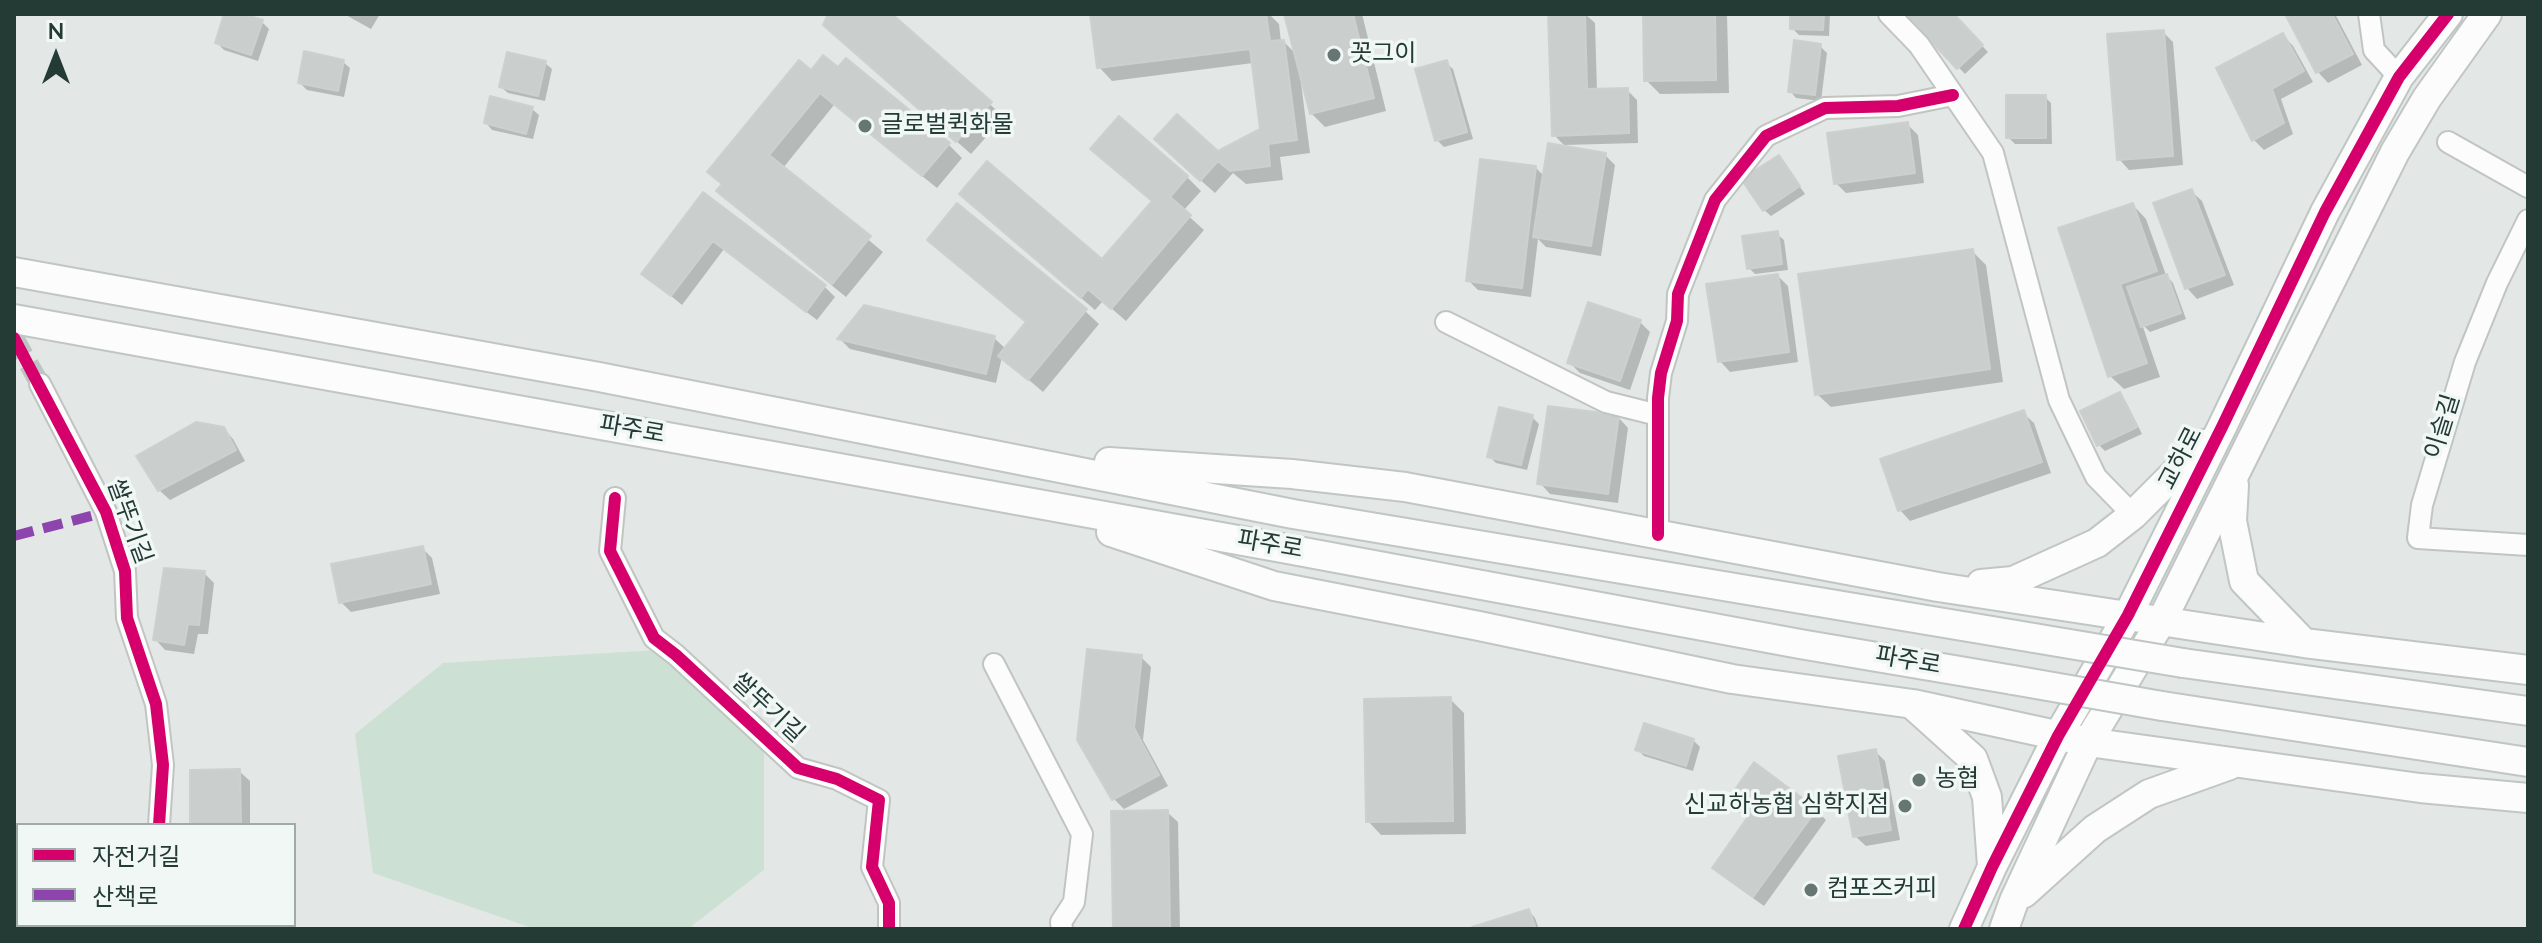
<!DOCTYPE html>
<meta charset="utf-8">
<style>
body{margin:0}
#map{position:relative;width:2542px;height:943px;overflow:hidden;background:#e3e8e6;font-family:"Nunito Sans","Noto Sans KR",sans-serif}
canvas{display:block}
.frame{position:absolute;inset:0;border:16px solid #233a35;pointer-events:none}
.legend{position:absolute;left:16px;top:823px;width:280px;height:104px;box-sizing:border-box;background:#f1f7f5;border:2px solid #9faba8;margin:0;padding:10px 14px;list-style:none;font-size:24px;color:#233a35}
.legend li{display:flex;align-items:center;gap:16px;height:40px}
.legend b{width:40px;border:2px solid #9faba8}
.north{position:absolute;left:16px;top:16px;width:80px;height:80px;-webkit-text-stroke:6px #f1f7f5;paint-order:stroke;rotate:0deg;font-size:22px;font-weight:700;line-height:32px;text-align:center;color:#233a35}
.north::after{content:'';display:block;margin:auto;width:28px;height:36px;background:#233a35;clip-path:polygon(50% 0,100% 100%,50% 72%,0 100%)}
</style>
<div id="map">
<canvas width="2542" height="943"></canvas>
<div class="frame"></div>
<ul class="legend">
<li><b style="height:10px;background:#d6006c"></b>자전거길</li>
<li><b style="height:10px;background:#8e44ad"></b>산책로</li>
</ul>
<div class="north">N</div>
</div>
<script>
const ctx = document.querySelector('canvas').getContext('2d');
ctx.lineJoin = 'round';
function fill(path, color) { ctx.fillStyle = color; ctx.fill(path, 'evenodd'); }
const poly = rows => new Path2D(rows.map(r => 'M' + r).join(''));
function trace(path, color, width, dash) { ctx.strokeStyle = color; ctx.lineWidth = width; ctx.lineCap = dash ? 'butt' : 'round'; ctx.setLineDash(dash || []); ctx.stroke(path); }
function write(font, color, halo, rows, align = 'center') {
  ctx.font = font + ' "Nunito Sans","Noto Sans KR",sans-serif'; ctx.lineWidth = 7; ctx.setLineDash([]); ctx.textBaseline = 'middle'; ctx.strokeStyle = halo; ctx.fillStyle = color; for (const [text, x, y, turn = 0] of rows) {
    ctx.save(); ctx.translate(x, y); ctx.rotate((+turn || 0) * Math.PI / 180); ctx.textAlign = isNaN(turn) ? turn : align; if (halo) ctx.strokeText(text, 0, 0); ctx.fillText(text, 0, 0); ctx.restore();
  }
}
fill(poly([
 [657,650,764,750,764,870,693,925,691,929,535,929,373,873,355,734,443,663]
]), '#cde0d4');
fill(poly([
 [226,14,237,14,262,22,269,29,258,61,224,50,217,43],
 [344,14,380,14,371,29],
 [830,14,889,14,1004,117,971,154,839,38],
 [1092,14,1269,14,1279,24,1281,42,1284,42,1297,55,1286,14,1362,14,1386,111,1325,127,1311,113,1304,82,1301,83,1310,153,1280,157,1283,180,1246,184,1233,173,1215,193,1170,153,1218,153,1262,130,1253,63,1112,81,1099,67],
 [1550,14,1585,14,1595,23,1597,91,1627,90,1637,100,1638,143,1564,145,1554,135],
 [1645,14,1727,14,1729,93,1660,94,1646,80],
 [1792,14,1830,14,1829,36,1799,35,1792,28],
 [1911,14,1952,14,1988,52,1965,74,1909,16],
 [2287,14,2335,14,2362,65,2328,83,2318,72],
 [2163,32,2173,42,2183,165,2129,170,2119,159],
 [2283,35,2293,46,2313,82,2281,99,2293,134,2264,150,2254,140],
 [1820,46,1827,53,1821,101,1796,98,1790,91],
 [343,62,350,68,344,97,307,90,300,83],
 [545,63,552,69,545,101,508,93,501,87],
 [1446,63,1453,69,1473,139,1444,147,1437,140],
 [811,73,948,144,962,158,937,188,834,105,783,168,883,252,846,297,733,205,719,191],
 [2045,97,2051,103,2052,144,2015,144,2008,137],
 [532,109,539,115,533,139,492,130,486,123],
 [1907,124,1918,135,1924,183,1846,193,1836,183],
 [1605,155,1615,165,1601,256,1546,247,1538,239,1531,297,1478,290,1468,280,1536,168,1545,177],
 [1779,157,1805,194,1771,216,1764,210],
 [1107,162,1187,177,1201,191,1183,211,1204,230,1126,321,1103,301,1095,310,975,207,1102,262,1153,202],
 [2191,191,2202,201,2234,285,2197,299,2187,288,2155,204],
 [703,195,825,287,835,297,817,320,724,249,682,305,643,273],
 [2133,205,2146,219,2166,275,2173,283,2186,319,2150,332,2142,324,2160,377,2124,389,2110,376,2061,229],
 [1777,234,1784,240,1788,270,1755,274,1749,268],
 [929,240,1085,311,1099,324,1043,392,1002,357,996,383,850,349,840,339,994,338,1006,349,1027,323],
 [1972,251,1986,265,2003,382,1831,407,1817,394],
 [1778,276,1788,286,1798,362,1730,372,1720,361],
 [1640,322,1650,332,1630,390,1580,373,1569,362],
 [2120,395,2126,402,2142,434,2105,451,2099,445],
 [2023,413,2034,423,2051,473,1910,521,1900,510],
 [1532,417,1539,424,1527,470,1496,463,1489,456],
 [1618,417,1628,428,1618,503,1550,494,1540,483],
 [223,428,233,439,245,461,170,500,159,490],
 [422,548,432,558,440,594,351,612,341,602],
 [204,573,214,583,208,634,198,634,194,654,165,650,155,639],
 [1141,657,1151,667,1143,740,1168,786,1124,809,1114,799],
 [1450,699,1464,713,1466,834,1381,835,1368,821],
 [1693,740,1700,747,1693,771,1644,756,1637,749],
 [1875,751,1885,761,1900,840,1866,846,1855,836],
 [239,771,250,781,250,825,192,825],
 [1816,810,1826,820,1764,906,1725,878,1715,868],
 [1167,812,1178,822,1180,929,1115,929],
 [1529,911,1535,918,1539,929,1474,929]
]), '#0003');
const building = poly([
 [224,14,243,14,263,20,251,55,215,43,224,14],
 [828,14,892,14,992,102,956,142,823,25,828,14],
 [1090,14,1266,14,1270,41,1284,40,1297,140,1268,144,1270,166,1230,171,1218,161,1200,181,1154,139,1177,114,1218,151,1260,129,1250,49,1097,68,1090,14],
 [1284,14,1353,14,1374,98,1310,114,1284,14],
 [1548,14,1585,14,1587,89,1628,88,1629,133,1552,136,1548,14],
 [1643,14,1715,14,1716,80,1644,81,1643,14],
 [1790,14,1824,14,1823,30,1790,29,1790,14],
 [1908,14,1954,14,1983,45,1957,69,1906,15,1908,14],
 [2285,14,2332,14,2353,54,2316,73,2285,14],
 [2164,30,2173,156,2117,160,2107,34,2164,30],
 [2283,33,2304,71,2272,89,2284,123,2252,141,2216,68,2283,33],
 [1794,40,1821,44,1815,95,1788,92,1794,40],
 [304,51,344,60,338,91,298,83,304,51],
 [507,52,546,61,538,96,499,87,507,52],
 [823,55,838,67,846,58,950,143,922,176,820,93,769,155,871,236,832,284,716,191,722,184,707,172,799,60,811,70,823,55],
 [1447,60,1467,132,1435,141,1415,69,1447,60],
 [2006,95,2046,95,2046,138,2006,138,2006,95],
 [490,96,533,107,526,134,484,123,490,96],
 [1119,116,1188,176,1170,197,1191,215,1111,309,1088,289,1081,298,959,194,987,161,1102,259,1152,201,1090,149,1119,116],
 [1908,122,1915,173,1834,184,1827,133,1908,122],
 [1548,143,1606,153,1591,246,1533,237,1548,143],
 [1779,155,1800,186,1763,211,1741,179,1779,155],
 [1480,159,1536,166,1522,288,1466,281,1480,159],
 [2192,189,2225,275,2185,289,2153,203,2192,189],
 [703,192,826,285,806,312,713,241,671,296,641,274,703,192],
 [957,203,1087,309,1028,380,998,356,1026,322,927,240,957,203],
 [2133,203,2157,271,2120,284,2147,363,2108,377,2058,228,2133,203],
 [1778,231,1782,264,1747,269,1742,236,1778,231],
 [1973,249,1990,369,1815,395,1798,274,1973,249],
 [1778,274,1789,352,1718,362,1706,284,1778,274],
 [2167,274,2181,313,2141,327,2127,287,2167,274],
 [1588,302,1641,320,1620,381,1567,363,1588,302],
 [864,305,995,336,986,374,837,339,864,305],
 [2120,392,2137,427,2097,446,2080,411,2120,392],
 [1548,406,1619,415,1608,494,1537,484,1548,406],
 [1499,407,1533,415,1521,465,1487,457,1499,407],
 [2024,410,2042,462,1898,511,1880,459,2024,410],
 [196,422,224,427,236,450,158,491,136,456,196,422],
 [423,546,431,584,339,603,331,564,423,546],
 [164,568,205,571,199,625,188,624,184,645,153,640,164,568],
 [1087,649,1142,655,1134,728,1159,775,1112,800,1077,740,1087,649],
 [1451,697,1453,821,1366,822,1364,699,1451,697],
 [1644,723,1694,739,1686,766,1635,750,1644,723],
 [1876,749,1891,830,1853,837,1838,756,1876,749],
 [1754,762,1817,809,1753,897,1712,868,1747,818,1727,801,1754,762],
 [240,769,241,825,190,825,190,770,240,769],
 [1168,810,1170,929,1113,929,1111,811,1168,810],
 [1529,909,1536,929,1472,929,1472,927,1529,909]
]);
fill(building, '#cacfcd');
trace(building, '#ccd1cf', 2);
trace(poly([
 [14,338,40,384]
]), '#bdc5c3', 20, [20, 10]);
const street = poly([
 [1889,14,1919,45,1993,153,2059,400,2096,477,2133,515],
 [2369,14,2374,50,2399,77],
 [2448,142,2528,187],
 [2528,220,2497,283,2465,362,2422,505,2418,538,2528,545],
 [1446,322,1606,402,1658,415],
 [40,384,106,512,125,571,127,618,156,704,163,765,159,825],
 [615,498,610,551,654,638,676,655,798,768,837,779,879,800,872,867,889,903,889,929],
 [1658,535,1658,398,1661,373,1677,321,1678,294,1715,200,1766,136,1825,108,1898,106,1953,95],
 [994,664,1082,834,1074,902,1061,922,1062,929],
 [155,925,155,929]
]);
const secondary = poly([
 [14,272,599,377,1293,514,2034,638],
 [14,319,1282,548,1800,644,2013,680],
 [1109,462,1292,474,1405,487,1938,587,2304,643,2528,670],
 [2234,485,2232,521,2244,581,2304,643],
 [1111,532,1274,586,1479,626,1732,679,1913,704,2088,742,2420,788,2528,798],
 [1981,584,2013,581,2097,543,2133,515,2204,444],
 [2183,663,2528,711],
 [1913,705,1973,759,1987,797,1992,866],
 [2162,706,2528,762],
 [2024,893,2095,829,2149,794,2230,765],
 [1964,929,1992,867,2058,736,2128,615,2222,427,2325,212,2399,77,2448,14],
 [2004,929,2014,901,2088,742,2162,620,2395,152,2427,98,2487,14]
]);
trace(street, '#c0c5c3', 24);
trace(secondary, '#c0c6c3', 32);
trace(street, '#fbfcfb', 20);
trace(secondary, '#fbfcfb', 28);
const secondaryBridge = poly([
 [2034,638,2183,663],
 [2013,680,2162,706]
]);
trace(secondaryBridge, '#c0c6c3', 32, []);
trace(secondaryBridge, '#fbfcfb', 28);
trace(poly([
 [14,536,106,512]
]), '#8e44ad', 10, [20, 10]);
trace(poly([
 [14,338,106,512,125,571,127,618,156,704,163,765,159,825],
 [615,498,610,551,654,638,676,655,798,768,837,779,879,800,872,867,889,903,889,929],
 [1658,535,1658,398,1661,373,1677,321,1678,294,1715,200,1766,136,1825,108,1898,106,1953,95],
 [1964,929,1992,867,2058,736,2128,615,2222,427,2325,212,2399,77,2448,14]
]), '#d6006c', 12);
for (const [x, y, r, color] of [
 [1334,55,8,"#667773"],
 [865,126,8,"#667773"],
 [1919,780,8,"#667773"],
 [1905,806,8,"#667773"],
 [1811,890,8,"#667773"]
]) { const dot = new Path2D(); dot.arc(x, y, r, 0, 2 * Math.PI); ctx.fillStyle = color; ctx.fill(dot); trace(dot, '#f1f7f5', 3); }
write('24px', '#233a35', '#f1f7f5', [
 ["꼿그이",1350,55],
 ["글로벌퀵화물",881,126],
 ["농협",1935,780],
 ["신교하농협 심학지점",1889,806,"right"],
 ["컴포즈커피",1827,890]
], 'left');
write('24px', '#233a35', '#f1f7f5', [
 ["이슬길",2444,427,-73],
 ["파주로",632,431,10],
 ["교하로",2182,459,-63],
 ["쌀뚜기길",128,522,70],
 ["파주로",1270,546,10],
 ["파주로",1908,662,10],
 ["쌀뚜기길",767,709,43]
]);
</script>
